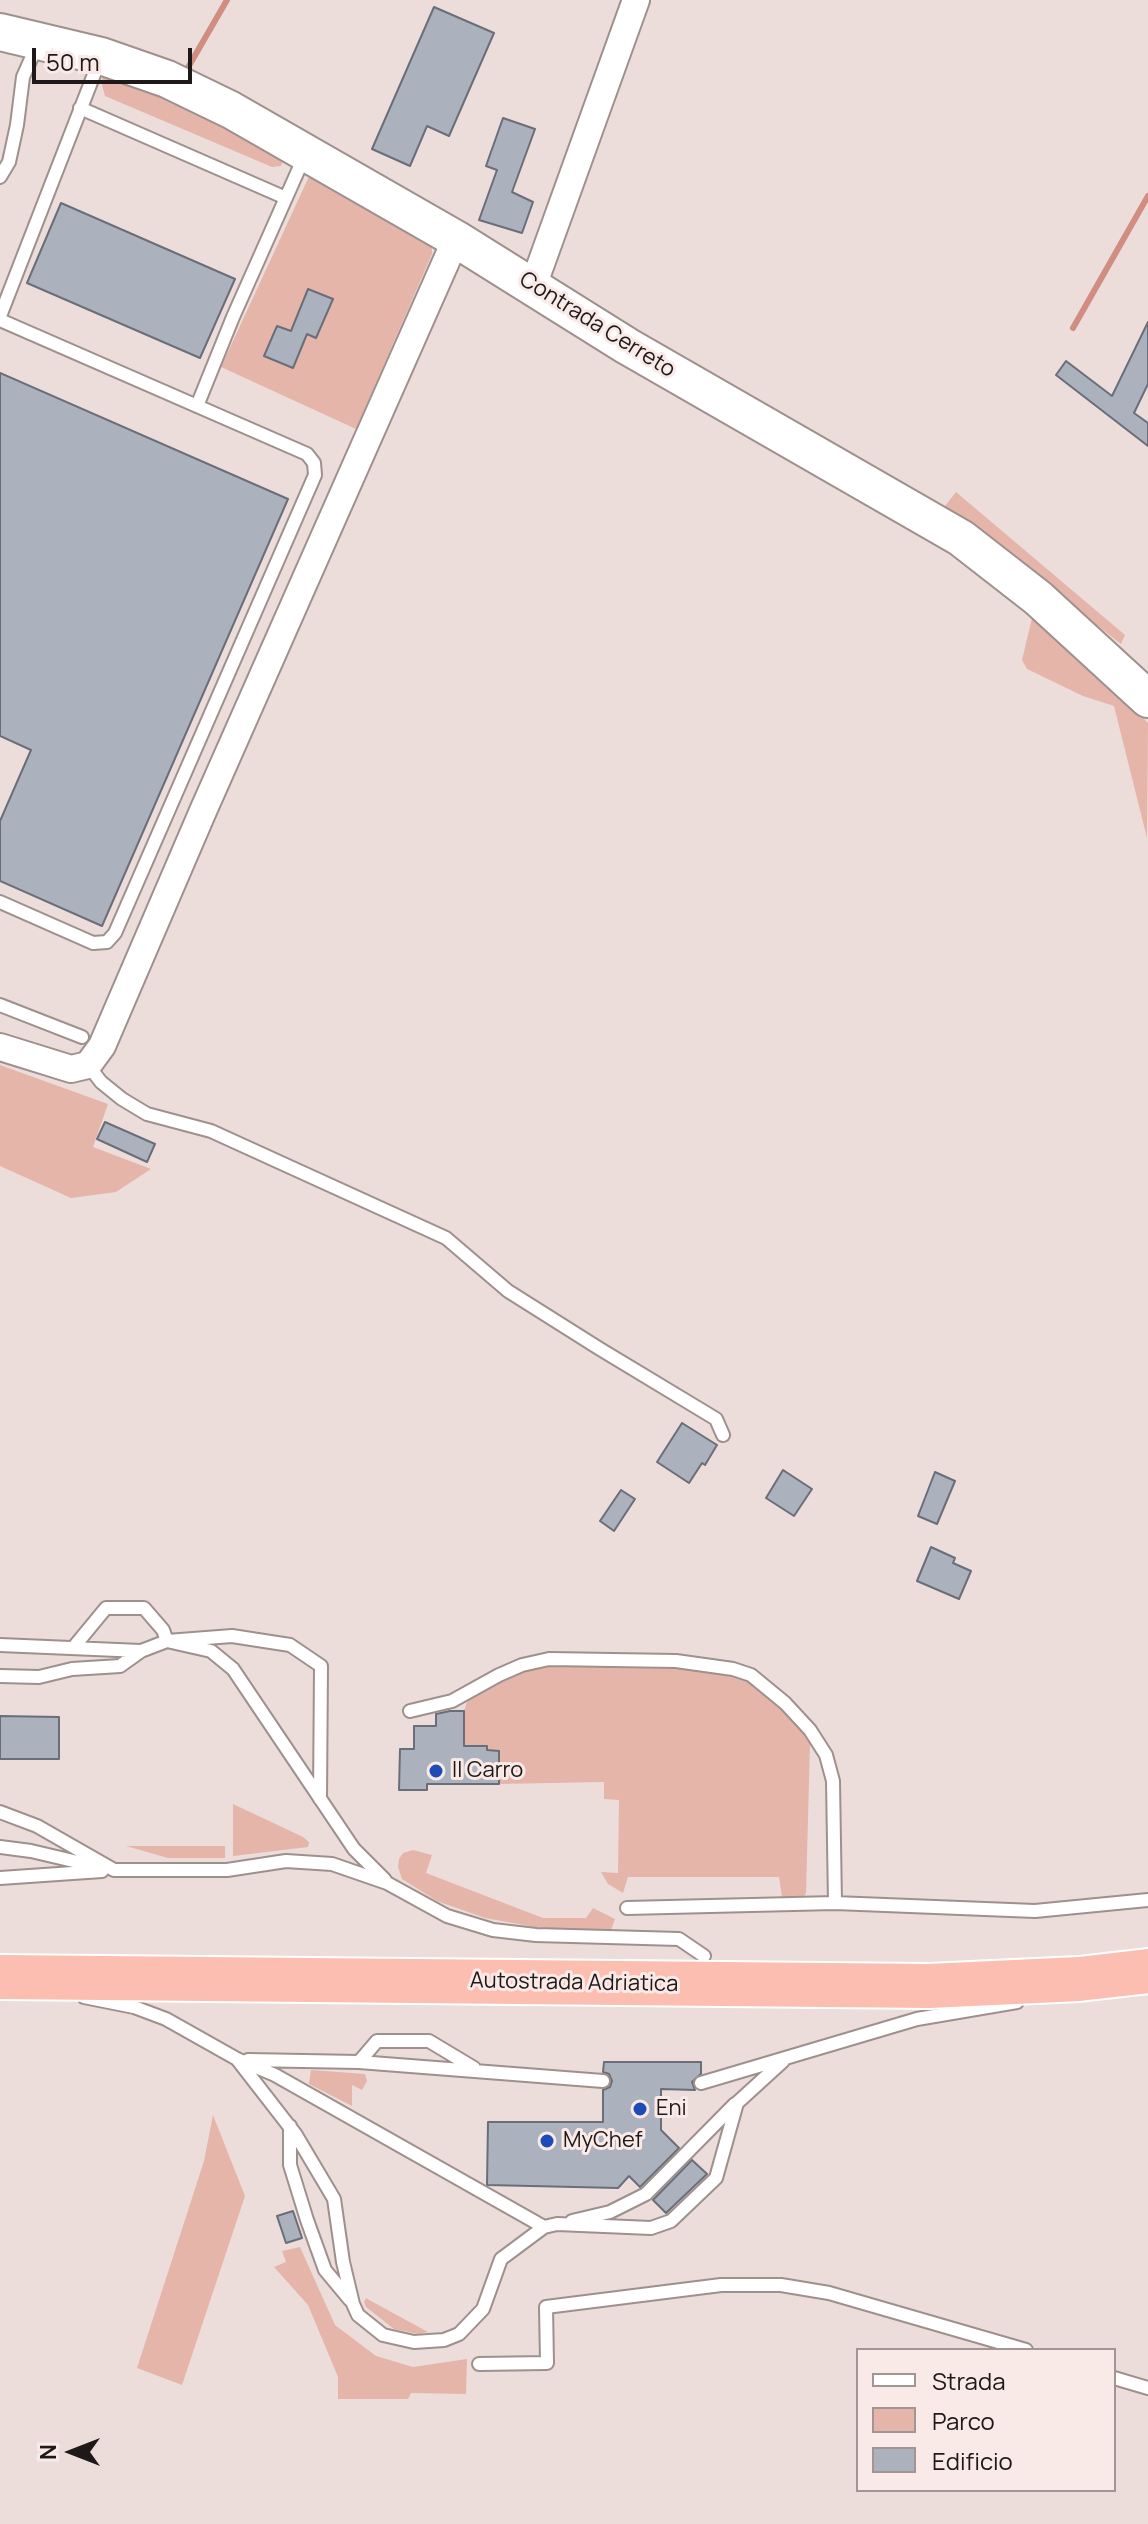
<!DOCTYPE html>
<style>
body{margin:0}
#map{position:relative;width:1148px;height:2524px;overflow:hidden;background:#ecddda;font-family:Manrope,sans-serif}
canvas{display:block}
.legend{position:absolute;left:856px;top:2348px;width:260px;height:144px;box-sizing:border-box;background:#f9eae7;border:2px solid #a19694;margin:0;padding:10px 14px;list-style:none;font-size:24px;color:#1e1918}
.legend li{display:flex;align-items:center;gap:16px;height:40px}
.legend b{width:40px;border:2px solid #a19694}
.north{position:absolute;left:32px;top:2412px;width:80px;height:80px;-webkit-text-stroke:6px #f9eae7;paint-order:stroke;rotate:270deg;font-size:22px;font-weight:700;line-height:32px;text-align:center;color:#1e1918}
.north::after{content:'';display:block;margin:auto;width:28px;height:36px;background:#1e1918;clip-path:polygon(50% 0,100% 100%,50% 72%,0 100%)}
.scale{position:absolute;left:32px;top:48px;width:160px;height:36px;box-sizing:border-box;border:4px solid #1e1918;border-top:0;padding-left:10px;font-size:24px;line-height:28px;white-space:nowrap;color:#1e1918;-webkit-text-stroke:6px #f9eae7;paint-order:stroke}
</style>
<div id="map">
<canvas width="1148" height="2524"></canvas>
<ul class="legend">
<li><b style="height:10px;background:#fff"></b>Strada</li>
<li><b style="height:22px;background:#e5b5aa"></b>Parco</li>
<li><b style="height:22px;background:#acb2bd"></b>Edificio</li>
</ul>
<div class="north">N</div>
<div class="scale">50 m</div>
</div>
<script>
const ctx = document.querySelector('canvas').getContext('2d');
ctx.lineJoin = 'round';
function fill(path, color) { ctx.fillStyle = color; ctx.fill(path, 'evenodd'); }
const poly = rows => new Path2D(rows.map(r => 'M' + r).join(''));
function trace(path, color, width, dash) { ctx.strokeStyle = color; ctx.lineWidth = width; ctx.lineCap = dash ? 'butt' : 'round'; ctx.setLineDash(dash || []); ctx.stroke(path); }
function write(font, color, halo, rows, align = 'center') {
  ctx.font = font + ' Manrope,sans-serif'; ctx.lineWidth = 6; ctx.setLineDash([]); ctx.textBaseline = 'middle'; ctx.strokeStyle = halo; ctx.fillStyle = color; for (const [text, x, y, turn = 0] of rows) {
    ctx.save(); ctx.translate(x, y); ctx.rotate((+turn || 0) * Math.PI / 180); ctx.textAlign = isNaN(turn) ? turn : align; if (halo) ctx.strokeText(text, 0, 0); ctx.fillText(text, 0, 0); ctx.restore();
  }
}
fill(poly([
 [105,75,181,99,283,160,281,166,272,167,105,96,101,81],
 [312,170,425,234,432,246,432,254,356,429,221,367],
 [956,492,1125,635,1121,644,1053,591,937,516],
 [1033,614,1104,678,1148,723,1147,838,1114,706,1083,696,1027,669,1022,660],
 [0,1065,108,1104,93,1147,151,1169,116,1192,71,1198,0,1166],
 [669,1666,726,1673,744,1679,759,1688,777,1704,802,1731,810,1743,806,1893,801,1901,786,1901,782,1897,779,1877,628,1877,623,1893,608,1884,601,1872,618,1873,619,1800,604,1799,604,1782,499,1784,498,1751,464,1746,464,1711,468,1699,531,1667],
 [233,1804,303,1837,309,1842,308,1847,233,1856],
 [126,1846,225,1846,225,1858,168,1858],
 [413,1850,432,1855,426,1873,543,1918,586,1918,593,1908,615,1919,610,1933,535,1927,485,1918,437,1901,402,1879,398,1867,399,1859,403,1853],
 [311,2070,365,2074,367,2081,362,2090,352,2085,352,2106,309,2084],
 [213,2115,245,2196,182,2385,137,2368,204,2161],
 [300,2247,335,2325,376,2356,413,2367,467,2359,466,2394,411,2393,408,2399,338,2399,338,2377,308,2305,274,2267,286,2262,282,2251],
 [366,2298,371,2301,428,2332,418,2334,394,2329,366,2307,364,2302]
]), '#e5b5aa');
trace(poly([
 [186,71,227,0],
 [1073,328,1148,196]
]), '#d08e81', 6);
const building = poly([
 [434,7,494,33,449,136,427,126,410,166,372,149,434,7],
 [503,118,535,129,512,192,533,202,522,233,479,220,497,170,486,166,503,118],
 [61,203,235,279,200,358,27,283,61,203],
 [308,289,333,299,316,338,307,334,293,368,264,356,277,326,291,331,308,289],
 [1148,322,1148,384,1134,413,1148,423,1148,446,1056,375,1066,361,1112,396,1148,322],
 [0,373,288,499,102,926,0,881,0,821,31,750,0,736,0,373],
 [105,1122,155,1144,147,1162,97,1139,105,1122],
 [682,1423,717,1445,705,1465,702,1463,689,1483,657,1462,682,1423],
 [783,1470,812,1489,794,1516,766,1498,783,1470],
 [935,1472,955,1481,937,1524,918,1516,935,1472],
 [621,1490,635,1499,614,1531,600,1521,621,1490],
 [931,1547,955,1558,953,1563,971,1571,959,1599,917,1581,931,1547],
 [450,1711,464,1711,464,1746,487,1746,487,1750,499,1751,499,1784,427,1784,427,1790,399,1790,400,1749,414,1749,414,1726,436,1726,436,1714,450,1711],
 [0,1716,59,1717,59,1759,0,1759,0,1716],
 [604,2062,701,2062,701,2074,692,2082,695,2090,661,2089,661,2130,679,2148,640,2187,629,2176,618,2188,487,2185,488,2122,603,2122,603,2090,610,2087,612,2081,609,2074,603,2072,604,2062],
 [692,2160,707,2174,666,2213,653,2200,692,2160],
 [293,2211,302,2238,286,2243,277,2216,293,2211]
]);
fill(building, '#acb2bd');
trace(building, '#696e78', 2);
const lane = poly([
 [80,108,286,198],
 [0,177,9,162,17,125,23,77,38,43],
 [0,316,100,59],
 [0,320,307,454,314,463,315,475,115,933,107,942,93,943,0,902],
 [197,406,233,317,305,155],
 [0,1005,82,1037],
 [88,1065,101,1082,122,1099,147,1114,211,1131,446,1238,508,1291,600,1349,716,1419,723,1435],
 [0,1645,141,1651,167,1641,211,1651,233,1669,354,1849,385,1880],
 [73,1648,106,1608,144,1608,163,1630,167,1641,232,1636,290,1645,321,1666,320,1799],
 [0,1676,39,1677,72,1669,120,1666,141,1651],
 [410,1711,452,1701,499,1675,522,1665,549,1659,676,1661,733,1669,751,1675,785,1703,810,1730,826,1755,833,1781,835,1903],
 [0,1812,37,1826,114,1870,227,1870,286,1861,332,1864,387,1883,447,1916,493,1930,536,1935,679,1939,704,1956],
 [0,1847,31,1851,99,1867],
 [0,1878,102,1871],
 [627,1908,835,1903,1035,1911,1148,1900],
 [84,1997,134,2007,166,2019,237,2059,275,2075,544,2227],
 [237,2059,296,2135,334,2199,343,2262,353,2304,358,2315,383,2335,414,2342,444,2340,459,2334,483,2309,501,2259,544,2227,557,2224,651,2228,671,2221,716,2178,737,2103,783,2061],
 [248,2060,359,2062,603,2081],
 [359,2062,377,2041,429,2041,474,2068],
 [701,2083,917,2019,1017,2002],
 [290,2126,290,2165,307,2220,325,2270,350,2300],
 [572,2221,610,2212,646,2194,735,2104],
 [479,2364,547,2363,546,2307,721,2285,781,2285,829,2293,1026,2350],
 [1114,2378,1148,2388]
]);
const street = poly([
 [533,286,636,0],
 [0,1047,71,1069,88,1065,102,1046,203,811,456,239]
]);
const secondary = poly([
 [0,32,101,56,167,79,231,110,456,239,627,346,961,538,1038,598,1148,699]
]);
const highway = poly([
 [0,1977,929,1986,1079,1979,1148,1971]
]);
trace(lane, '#9e908d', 16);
trace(street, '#9e908d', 30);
trace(secondary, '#9e908d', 40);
trace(highway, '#fff', 48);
trace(lane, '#fff', 12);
trace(street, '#fff', 26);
trace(secondary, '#fff', 36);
trace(highway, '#fcbeb1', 44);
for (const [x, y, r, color] of [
 [436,1771,8,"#1d4cb9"],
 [640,2109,8,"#1d4cb9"],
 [547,2141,8,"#1d4cb9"]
]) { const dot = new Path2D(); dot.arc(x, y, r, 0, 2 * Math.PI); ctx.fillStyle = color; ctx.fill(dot); trace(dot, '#f9eae7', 3); }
write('22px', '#1e1918', '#f9eae7', [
 ["Contrada Cerreto",597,325,32],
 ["Autostrada Adriatica",574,1983,1]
]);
write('22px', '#1e1918', '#f9eae7', [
 ["Il Carro",452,1771],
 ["Eni",656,2109],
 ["MyChef",563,2141]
], 'left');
</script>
